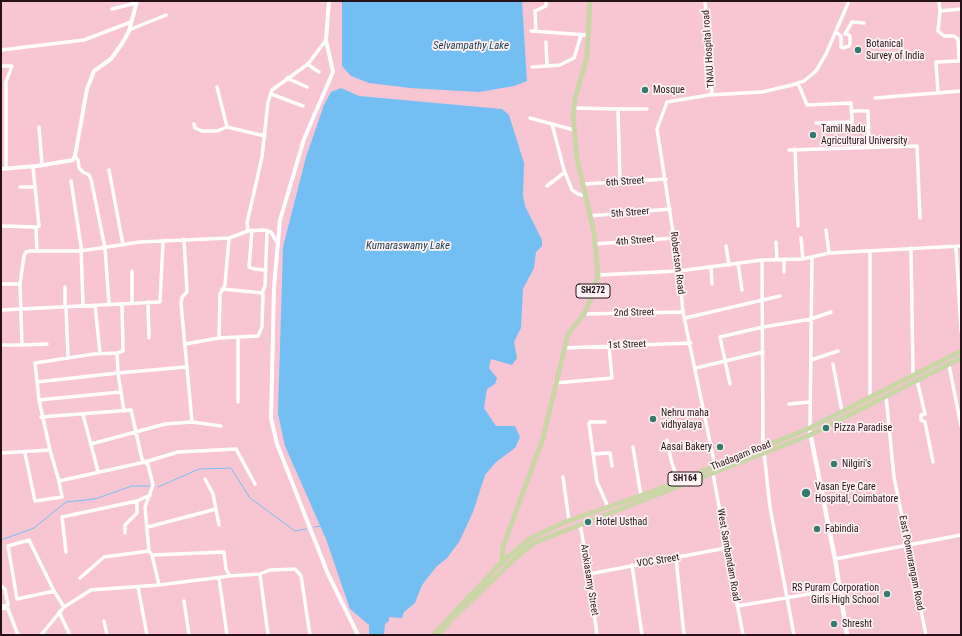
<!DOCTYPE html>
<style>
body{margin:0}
#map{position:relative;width:962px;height:636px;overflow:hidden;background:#f8c5d3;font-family:"Roboto Condensed",sans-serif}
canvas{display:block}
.frame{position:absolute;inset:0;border:2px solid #241218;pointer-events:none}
</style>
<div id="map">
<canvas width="962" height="636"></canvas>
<div class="frame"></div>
</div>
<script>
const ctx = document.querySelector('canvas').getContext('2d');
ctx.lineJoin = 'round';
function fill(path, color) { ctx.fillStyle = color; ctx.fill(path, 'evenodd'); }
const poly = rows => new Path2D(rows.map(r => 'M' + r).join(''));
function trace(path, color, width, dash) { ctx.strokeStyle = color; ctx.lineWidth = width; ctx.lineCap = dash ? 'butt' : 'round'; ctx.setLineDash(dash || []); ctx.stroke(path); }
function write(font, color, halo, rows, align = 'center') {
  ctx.font = font + ' "Roboto Condensed",sans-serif'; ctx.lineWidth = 3.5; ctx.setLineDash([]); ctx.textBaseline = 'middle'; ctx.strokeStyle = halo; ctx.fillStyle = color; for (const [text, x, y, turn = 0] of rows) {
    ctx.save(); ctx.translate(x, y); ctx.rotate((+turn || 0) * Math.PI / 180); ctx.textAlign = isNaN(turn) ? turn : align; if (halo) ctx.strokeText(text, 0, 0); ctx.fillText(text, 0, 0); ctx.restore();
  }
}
fill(poly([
 [342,1,522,1,527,81,514,86,479,92,410,88,369,83,351,76,342,66],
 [341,88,359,96,502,109,509,115,524,163,523,195,525,206,542,240,542,246,536,252,534,268,523,289,521,328,514,342,517,358,512,365,491,359,489,368,497,378,495,384,487,389,484,408,496,426,515,426,520,437,515,448,496,462,485,475,473,512,459,542,447,558,436,567,422,585,415,603,404,612,402,618,389,617,389,621,385,624,384,635,369,635,369,625,350,609,326,539,285,446,278,414,283,247,306,157,324,105,331,92]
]), '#73bff4');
trace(poly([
 [158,487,199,469,231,468,250,498,295,531,306,529],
 [314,527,321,526],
 [1,540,34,528,66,502,95,499,132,486,150,486]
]), '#73bff4', 1);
trace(poly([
 [705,1,712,93,709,95],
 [939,1,940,11,961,9],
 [112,9,136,3],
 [940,11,938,31,944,36,954,36,958,39,959,61],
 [129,30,166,15],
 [531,31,588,35],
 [536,31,535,11,546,6,546,1],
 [836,32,841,36,841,47,843,48,849,46,850,43,850,36,846,33],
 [845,34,852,22,864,23],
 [546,42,547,66],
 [1,50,84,40,131,22],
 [307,64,319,72],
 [1,66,12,66,6,82,6,169],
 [532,67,560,65,574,58,581,35],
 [287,78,307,87],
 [798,83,807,105,851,103,852,122,816,123],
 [217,87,227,127,265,136],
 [938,93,936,62,960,61],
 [271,94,303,106],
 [875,98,961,91],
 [574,108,618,109,620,182],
 [618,109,647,109],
 [852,111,868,111,869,146],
 [530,118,574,130],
 [194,124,195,128,202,131,217,131,227,127],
 [552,124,564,170,572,190,578,194,586,196],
 [39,127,42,165],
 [795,149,798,226],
 [789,150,917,146,920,218],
 [75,156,78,160,79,168,83,172,89,175,91,179,105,248,109,304],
 [33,167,39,226,36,227],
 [109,170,123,245],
 [71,181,81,246,83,305],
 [584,184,666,179],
 [547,186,565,172],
 [20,187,35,187],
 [590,216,670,209],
 [1,226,36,227,37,251],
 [252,230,249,267,254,269,264,270],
 [826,230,829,253],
 [248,231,247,223,262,157,268,102,272,90,308,64,326,40],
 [801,238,803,259],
 [184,239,187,292,182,297,181,303,192,422],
 [776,242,777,260],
 [595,244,674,238],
 [726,246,729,265],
 [956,246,961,331],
 [911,248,913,374],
 [870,251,870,397],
 [762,260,763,447],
 [738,263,742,290],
 [711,267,712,284],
 [132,271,132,303],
 [784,272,784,259],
 [598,275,679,271,762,260,803,259,829,253,961,246],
 [1,284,20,284,24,256,26,252,30,251,80,251,140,242,229,238,248,231,264,230,271,232,278,244],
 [65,287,65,307],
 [262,293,265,286,267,231],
 [148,302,149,338],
 [122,304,123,351,117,353,118,373,124,411],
 [95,305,100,353],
 [66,307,68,357],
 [1,310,160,302,163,242],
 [584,314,683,312],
 [685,318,780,296],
 [238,337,238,402],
 [219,338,258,336,262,327,263,293,222,289],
 [185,344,219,338,220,294,225,285,229,238],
 [1,345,22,345,20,284],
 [22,345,47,344],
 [564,348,691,343],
 [811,360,838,351],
 [833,364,842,412],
 [949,365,961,426],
 [696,368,763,352],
 [917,380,925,414,921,415,921,420,925,422,933,462],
 [37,382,118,373,186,367],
 [555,383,612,378,609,346],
 [730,384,720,337,763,327,811,319,831,312],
 [886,396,894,477,926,635],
 [39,400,35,363,94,354,117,353],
 [789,404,810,402],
 [83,415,98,471],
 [41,417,131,410,142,459,148,465,153,485,145,507,149,551,152,555],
 [605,422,590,422,589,424,597,482,608,507],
 [810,428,812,257],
 [667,440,672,464,679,481],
 [91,444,165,424,192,422,221,426],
 [633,447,641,496],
 [50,450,39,400,120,392],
 [1,453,50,450,59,481,145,462,178,452,236,449,255,484],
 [25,453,35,501,62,497,59,481],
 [764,453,770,507,794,635],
 [593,454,610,453,612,466],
 [563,477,569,521],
 [205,479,213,494,219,525],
 [580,524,589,574,597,635],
 [148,527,216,509],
 [125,533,125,525,137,513,137,501],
 [66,552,62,517,137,501,150,495],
 [676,558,684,635],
 [835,559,961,535],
 [632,565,642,635],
 [260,574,268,635],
 [589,574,726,548],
 [80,578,104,557,149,551],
 [219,578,227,635],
 [159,585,230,576],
 [1,586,5,589,8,605,3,606],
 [138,587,147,635],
 [54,591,29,540,8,546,17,599,54,591,64,607],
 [184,601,189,635],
 [737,606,839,589],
 [1,608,8,609,18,635],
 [59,612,70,635],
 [104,621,107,635],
 [41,635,64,607,91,590,159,585,152,555,224,552,226,569,230,576,260,574,270,570,295,569,301,576,310,635],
 [743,635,713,474,715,466,683,312,679,271,657,129,667,102,709,95,762,92,792,85,804,81,816,71,826,54,849,1]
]), '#fff', 3.5);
trace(poly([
 [329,1,326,40,333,72,304,139,280,220,274,287,271,418,277,444,328,574,358,635],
 [1,169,37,166,73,160,75,156,87,89,94,71,111,59,123,42,129,31,137,1]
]), '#fff', 4);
trace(poly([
 [810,432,835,559,847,635]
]), '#fff', 4.5);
trace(poly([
 [502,563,503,547,543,438,568,334,584,314,591,299,598,275,594,233,577,158,573,115,575,99,587,57,590,1],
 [433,635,501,563,531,538,565,522,654,491,810,428,961,351],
 [439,635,451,620,506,567,521,553,536,542,810,435,961,358]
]), '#cbd6a7', 5);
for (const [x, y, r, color] of [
 [858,50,4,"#357a6e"],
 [645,90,4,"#357a6e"],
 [813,135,4,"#357a6e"],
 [653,419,4,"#357a6e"],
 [826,428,4,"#357a6e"],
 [720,447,4,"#357a6e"],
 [834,464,4,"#357a6e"],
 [806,493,5,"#357a6e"],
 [588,522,4,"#357a6e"],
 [817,529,4,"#357a6e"],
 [887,594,4,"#357a6e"],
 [834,624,4,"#357a6e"]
]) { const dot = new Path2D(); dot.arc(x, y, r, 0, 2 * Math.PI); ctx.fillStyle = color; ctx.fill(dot); trace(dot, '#fef3f5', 1.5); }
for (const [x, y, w] of [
 [593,291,34],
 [685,479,34]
]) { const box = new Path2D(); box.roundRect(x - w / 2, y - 7, w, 14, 3); ctx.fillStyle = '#fef3f5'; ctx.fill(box); trace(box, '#241218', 1); }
write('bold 9px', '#241218', null, [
 ["SH272",593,291],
 ["SH164",685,479]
]);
write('10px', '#241218', '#fef3f5', [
 ["Botanical",866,44],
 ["Survey of India",866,56],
 ["Mosque",653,90],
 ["Tamil Nadu",821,129],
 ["Agricultural University",821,141],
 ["Nehru maha",661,413],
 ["vidhyalaya",661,425],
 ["Pizza Paradise",834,428],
 ["Aasai Bakery",712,447,"right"],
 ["Nilgiri's",842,464],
 ["Vasan Eye Care",815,487],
 ["Hospital, Coimbatore",815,499],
 ["Hotel Usthad",596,522],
 ["Fabindia",825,529],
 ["RS Puram Corporation",879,588,"right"],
 ["Girls High School",879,600,"right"],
 ["Shresht",842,624]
], 'left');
write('10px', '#241218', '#fef3f5', [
 ["TNAU Hospital road",709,49,-94],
 ["6th Street",625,182,-4],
 ["5th Streer",630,213,-5],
 ["4th Street",635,241,-5],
 ["Robertson Road",677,263,83],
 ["2nd Street",634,313,-1],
 ["1st Street",627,345,-2],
 ["Thadagam Road",741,456,-22],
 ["West Sambandam Road",728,555,80],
 ["VOC Street",658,561,-9],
 ["East Ponnurangam Road",911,563,79],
 ["Arokiasamy Street",589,580,81]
]);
write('italic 11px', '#193a50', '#fef3f5', [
 ["Selvampathy Lake",471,46],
 ["Kumaraswamy Lake",408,246]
]);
</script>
